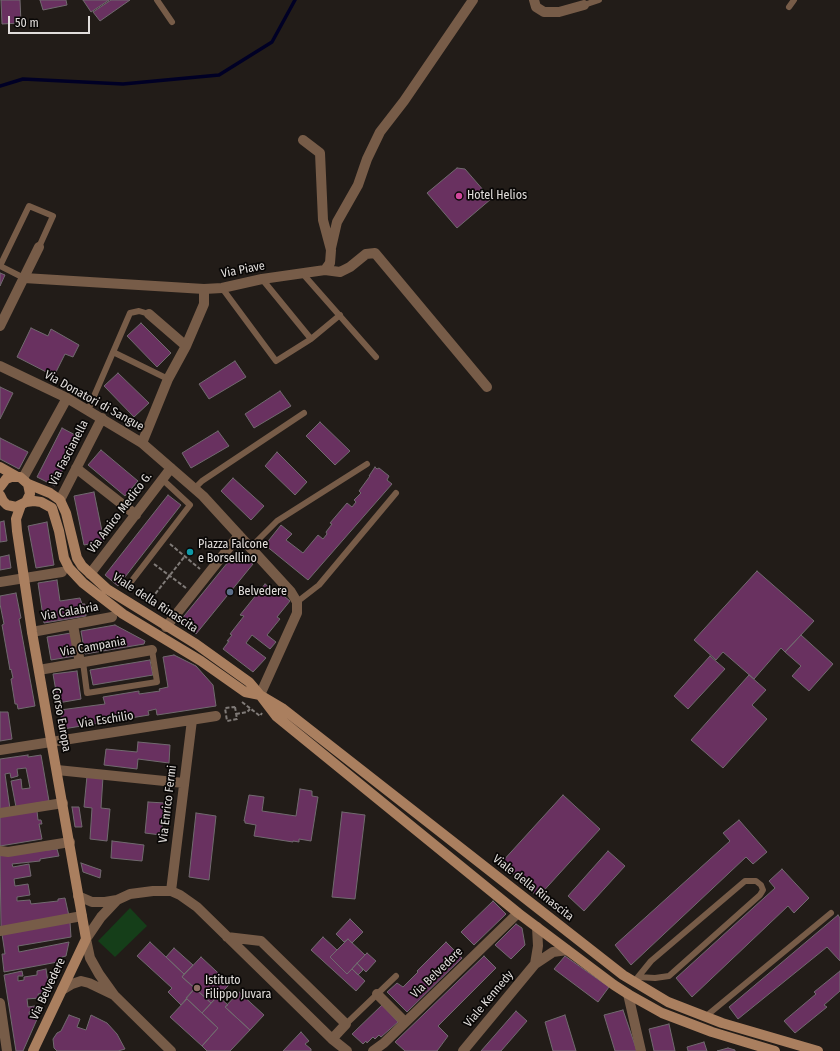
<!DOCTYPE html>
<style>
body{margin:0}
#map{position:relative;width:840px;height:1051px;overflow:hidden;background:#221c18;font-family:"Fira Sans Condensed",sans-serif}
canvas{display:block}
.scale{position:absolute;left:8px;top:16px;width:82px;height:18px;box-sizing:border-box;border:2px solid #e1dddb;border-top:0;padding-left:5px;font-size:12px;line-height:14px;white-space:nowrap;color:#e1dddb;-webkit-text-stroke:3px #090706;paint-order:stroke}
</style>
<div id="map">
<canvas width="840" height="1051"></canvas>
<div class="scale">50 m</div>
</div>
<script>
const ctx = document.querySelector('canvas').getContext('2d');
ctx.lineJoin = 'round';
function fill(path, color) { ctx.fillStyle = color; ctx.fill(path, 'evenodd'); }
const poly = rows => new Path2D(rows.map(r => 'M' + r).join(''));
function trace(path, color, width, dash) { ctx.strokeStyle = color; ctx.lineWidth = width; ctx.lineCap = dash ? 'butt' : 'round'; ctx.setLineDash(dash || []); ctx.stroke(path); }
function write(font, color, halo, rows, align = 'center') {
  ctx.font = font + ' "Fira Sans Condensed",sans-serif'; ctx.lineWidth = 3.5; ctx.setLineDash([]); ctx.textBaseline = 'middle'; ctx.strokeStyle = halo; ctx.fillStyle = color; for (const [text, x, y, turn = 0] of rows) {
    ctx.save(); ctx.translate(x, y); ctx.rotate((+turn || 0) * Math.PI / 180); ctx.textAlign = isNaN(turn) ? turn : align; if (halo) ctx.strokeText(text, 0, 0); ctx.fillText(text, 0, 0); ctx.restore();
  }
}
fill(poly([
 [130,908,147,926,115,957,98,941]
]), '#153e19');
trace(poly([
 [0,86,23,79,123,84,219,75,272,42,295,0]
]), '#000025', 3.5);
const building = poly([
 [1,0,20,0,21,23,2,24,1,0],
 [40,0,66,0,67,5,43,10,40,0],
 [83,0,109,0,91,12,83,0],
 [111,0,130,0,100,21,93,12,111,0],
 [457,168,465,169,491,199,457,228,427,193,457,168],
 [0,273,5,275,0,286,0,273],
 [141,323,171,353,157,367,127,336,141,323],
 [31,328,48,336,51,329,79,345,73,357,65,354,54,376,17,357,31,328],
 [235,361,246,377,209,399,199,384,235,361],
 [118,373,149,403,134,417,104,386,118,373],
 [0,387,13,393,0,419,0,387],
 [280,391,291,406,254,428,245,414,280,391],
 [320,422,350,451,335,465,306,436,320,422],
 [62,428,79,437,55,486,37,477,62,428],
 [218,431,229,446,191,468,182,453,218,431],
 [0,438,28,452,19,469,0,459,0,438],
 [101,450,138,481,125,496,88,465,101,450],
 [277,452,307,482,295,495,265,466,277,452],
 [375,467,377,469,379,468,389,476,387,480,392,484,308,580,265,545,281,525,292,534,286,540,303,553,318,535,323,539,327,534,326,532,332,524,330,523,347,503,352,507,356,502,354,500,361,493,359,491,370,476,369,476,375,467],
 [233,478,264,506,251,520,221,491,233,478],
 [94,492,104,541,84,545,74,496,94,492],
 [168,495,181,505,118,586,105,575,168,495],
 [4,521,7,541,0,542,0,522,4,521],
 [47,522,54,565,36,568,28,526,47,522],
 [237,551,253,564,196,634,180,621,237,551],
 [9,555,11,568,0,570,0,557,9,555],
 [757,571,814,621,785,652,781,648,754,679,723,652,716,660,694,640,757,571],
 [57,580,60,601,80,598,82,604,85,604,86,616,44,623,38,583,57,580],
 [265,584,272,589,273,587,290,601,277,617,280,619,267,635,276,642,270,649,252,635,246,643,266,658,253,672,223,649,229,641,227,641,232,635,230,634,244,616,240,615,265,584],
 [16,593,21,618,19,619,35,706,18,709,17,704,15,704,11,679,13,678,11,669,10,670,2,625,4,624,0,604,0,596,16,593],
 [115,625,145,641,144,644,85,654,81,631,115,625],
 [71,633,75,656,51,660,47,637,71,633],
 [801,635,833,664,809,691,792,676,801,666,785,652,801,635],
 [174,655,196,666,213,685,216,706,157,715,156,709,148,711,149,715,63,729,60,710,105,704,103,697,139,691,139,694,160,691,159,689,168,687,163,657,174,655],
 [710,656,725,669,688,709,674,696,710,656],
 [150,660,153,675,93,685,90,670,150,660],
 [77,671,81,699,58,703,53,674,77,671],
 [749,675,766,690,752,705,767,719,723,768,691,740,749,675],
 [0,712,8,712,12,739,0,741,0,712],
 [138,742,170,745,169,763,138,759,137,769,104,765,106,749,137,752,138,742],
 [28,755,28,757,41,755,49,801,16,807,11,781,21,779,22,789,30,788,26,768,17,769,18,776,11,778,10,773,5,774,10,809,0,811,0,759,28,755],
 [87,776,103,777,101,808,110,809,107,841,90,839,92,808,84,807,87,776],
 [300,789,312,791,312,796,318,797,311,841,299,839,299,842,293,841,293,842,254,836,256,825,245,823,245,821,244,821,249,795,264,797,262,811,296,816,300,789],
 [563,795,600,829,538,897,501,863,563,795],
 [148,802,165,803,161,835,145,833,148,802],
 [72,807,79,807,82,827,75,827,72,807],
 [37,811,38,820,41,820,42,824,39,824,42,839,0,846,0,816,37,811],
 [342,812,365,815,355,899,332,897,342,812],
 [196,813,216,816,209,880,189,877,196,813],
 [739,820,767,852,753,864,746,857,631,965,615,945,730,841,723,833,739,820],
 [112,841,144,845,142,861,111,858,112,841],
 [57,849,59,856,40,859,40,861,12,864,13,867,29,864,31,876,14,879,15,886,28,884,30,895,17,897,17,901,30,900,31,904,58,901,58,899,65,898,69,916,1,927,0,855,57,849],
 [608,851,625,866,584,911,568,896,608,851],
 [81,863,101,870,100,878,83,872,81,863],
 [782,869,809,898,794,913,788,906,692,997,676,978,775,888,769,881,782,869],
 [493,901,506,914,474,945,461,932,493,901],
 [838,915,840,918,840,961,827,947,738,1019,729,1007,838,915],
 [350,919,363,932,352,943,348,939,344,942,336,934,350,919],
 [70,922,71,937,18,946,19,952,69,942,66,956,62,957,63,961,4,972,2,954,5,954,2,934,70,922],
 [516,924,522,928,525,945,511,959,495,945,516,924],
 [323,937,337,950,330,957,347,974,352,969,365,981,356,991,311,950,323,937],
 [348,939,365,955,347,974,330,957,348,939],
 [150,942,184,974,182,977,195,988,181,1005,168,992,172,988,137,956,150,942],
 [446,942,462,958,407,1012,387,992,397,983,403,987,418,972,417,971,446,942],
 [174,948,193,965,184,974,166,957,174,948],
 [367,953,376,961,366,972,357,963,367,953],
 [484,956,496,968,438,1026,448,1036,437,1051,405,1051,395,1042,484,956],
 [565,956,609,987,598,1002,554,969,565,956],
 [201,957,230,984,211,1003,182,977,201,957],
 [357,963,363,970,358,975,352,969,357,963],
 [46,969,48,982,53,982,54,984,50,992,38,994,39,998,27,999,28,1007,35,1006,35,1011,29,1012,30,1017,38,1017,23,1051,16,1051,4,975,22,971,23,976,18,976,18,981,24,980,24,977,37,975,37,971,46,969],
 [840,971,840,991,824,1005,827,1007,795,1033,784,1021,816,994,814,992,840,971],
 [195,988,211,1003,202,1013,186,998,195,988],
 [239,992,264,1015,250,1030,225,1007,239,992],
 [218,996,228,1005,225,1007,250,1030,230,1051,207,1051,202,1046,218,1028,202,1013,218,996],
 [187,999,218,1028,202,1046,170,1017,187,999],
 [382,1005,398,1022,381,1037,379,1035,375,1039,373,1037,367,1043,366,1041,363,1044,352,1034,382,1005],
 [623,1010,637,1051,615,1051,604,1015,623,1010],
 [516,1011,527,1021,501,1051,481,1051,516,1011],
 [69,1015,80,1019,77,1027,86,1030,91,1015,107,1023,117,1034,125,1049,118,1051,57,1051,54,1048,53,1039,57,1033,61,1031,69,1015],
 [565,1015,576,1051,553,1051,545,1022,565,1015],
 [669,1024,675,1051,654,1051,649,1029,669,1024],
 [301,1032,309,1041,305,1044,311,1049,311,1051,283,1051,301,1032],
 [704,1042,707,1051,688,1051,687,1047,704,1042],
 [728,1048,735,1050,735,1051,717,1051,728,1048]
]);
fill(building, '#693160');
trace(building, '#716a6f', 1);
trace(poly([
 [170,544,200,569],
 [154,564,186,588],
 [148,603,185,556],
 [242,702,260,716,262,713],
 [235,707,237,719,227,721,225,708,235,707],
 [236,714,247,712,250,709]
]), '#807b78', 2, [4, 2]);
trace(poly([
 [157,0,172,22],
 [584,5,599,0],
 [789,7,794,0],
 [0,266,29,206,53,216,39,247],
 [0,266,24,278],
 [303,274,376,357],
 [222,288,276,361,311,339,262,279],
 [311,339,340,315],
 [113,352,168,379],
 [88,410,130,313,139,311,149,314],
 [195,488,202,481,304,413],
 [251,547,277,521,367,464],
 [127,587,190,505,162,479],
 [297,602,319,585,396,493],
 [83,662,87,693,157,682,152,650],
 [635,982,638,977,651,961,745,881,756,881,761,885,763,890,760,895,669,976,655,978,638,977],
 [705,1017,831,913],
 [346,1024,396,976]
]), '#775c48', 6);
trace(poly([
 [534,0,536,7,544,12,559,12,584,5],
 [331,248,337,222,358,185,367,159,380,132,404,101,473,0],
 [325,270,340,272,350,267,366,254,375,253,487,387],
 [24,278,204,289,222,288,262,279,325,270,330,263,331,250,323,220,320,153,303,140],
 [149,314,186,346],
 [0,326,39,247],
 [0,366,67,398,142,443,203,496,291,592,297,602,297,613,260,695],
 [142,443,168,379,186,346,204,304,204,289],
 [76,468,136,515],
 [23,478,67,398],
 [60,500,102,418],
 [90,574,171,468],
 [0,582,62,572],
 [73,625,80,663],
 [166,627,239,535],
 [32,632,112,617],
 [39,670,152,650],
 [0,750,216,716],
 [57,770,184,783],
 [0,813,63,803],
 [0,851,8,852,70,842],
 [171,891,192,720],
 [78,896,92,902,105,902,117,900,130,894,153,891,171,891,180,895,197,907,332,1039,347,1051],
 [117,900,101,917,86,939,90,958,99,974,114,995,171,1051],
 [537,927,538,946,535,964,553,952,567,950],
 [0,931,82,916],
 [227,937,261,941,346,1024,332,1039],
 [62,990,72,984,81,981,89,983,112,994],
 [377,994,405,1022],
 [628,994,641,1051],
 [0,1003,7,1051],
 [373,1051,384,1043,518,913],
 [463,1051,535,964]
]), '#775c48', 10);
trace(poly([
 [0,467,16,476],
 [28,484,50,493,60,500,66,513,77,558,82,566,107,589,196,644,249,682,260,695,282,708,623,975,668,1002,722,1023,818,1051],
 [0,487,6,479,11,477,20,477,28,484,30,494,26,502,16,507,7,505,3,501,0,495],
 [26,502,34,501,41,502,52,508,59,531,64,558,69,568,83,583,123,614,201,661,245,692,260,695,276,716,518,913,614,985,628,994,662,1013,712,1032,775,1051],
 [21,505,16,519,17,531,32,632,86,939,33,1051]
]), '#aa7f5f', 10);
for (const [x, y, r, color] of [
 [459,196,4,"#d1479c"],
 [190,552,4,"#0f9aa8"],
 [230,592,4,"#5c6f8a"],
 [197,988,4,"#8d6e63"]
]) { const dot = new Path2D(); dot.arc(x, y, r, 0, 2 * Math.PI); ctx.fillStyle = color; ctx.fill(dot); trace(dot, '#090706', 1.5); }
write('12px', '#e1dddb', '#090706', [
 ["Hotel Helios",467,196],
 ["Piazza Falcone",198,545],
 ["e Borsellino",198,559],
 ["Belvedere",238,592],
 ["Istituto",205,981],
 ["Filippo Juvara",205,995]
], 'left');
write('12px', '#e1dddb', '#090706', [
 ["Via Piave",243,270,-11],
 ["Via Donatori di Sangue",94,401,29],
 ["Via Fascianella",69,453,-63],
 ["Via Amico Medico G.",120,513,-53],
 ["Viale della Rinascita",155,603,33],
 ["Via Calabria",70,612,-10],
 ["Via Campania",93,647,-10],
 ["Corso Europa",61,720,80],
 ["Via Eschilio",106,720,-9],
 ["Via Enrico Fermi",168,804,-83],
 ["Viale della Rinascita",533,888,38],
 ["Via Belvedere",437,973,-44],
 ["Via Belvedere",48,989,-65],
 ["Viale Kennedy",489,999,-50]
]);
</script>
